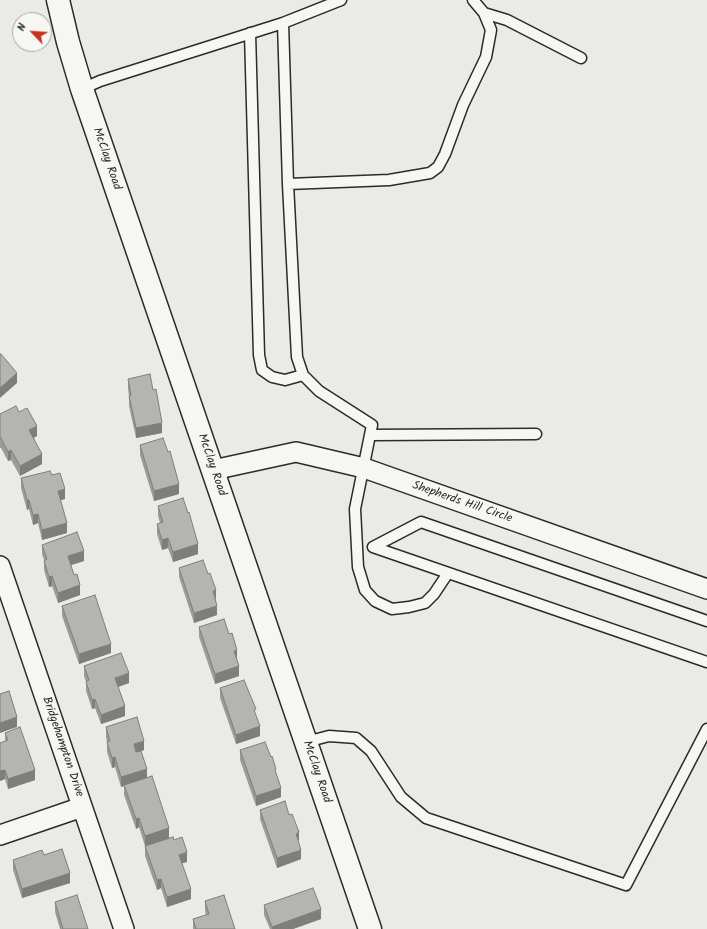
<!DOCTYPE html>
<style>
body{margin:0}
#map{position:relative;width:707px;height:929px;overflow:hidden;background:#eaeae6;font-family:Kalam,sans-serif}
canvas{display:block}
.north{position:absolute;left:12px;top:12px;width:40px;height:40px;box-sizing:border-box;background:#f6f6f2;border:1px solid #a5a5a2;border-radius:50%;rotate:295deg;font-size:11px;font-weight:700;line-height:16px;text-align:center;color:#2b2b2b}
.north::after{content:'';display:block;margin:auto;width:14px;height:18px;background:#c8321e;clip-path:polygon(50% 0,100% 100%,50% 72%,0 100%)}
</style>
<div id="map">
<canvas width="707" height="929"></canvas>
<div class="north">N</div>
</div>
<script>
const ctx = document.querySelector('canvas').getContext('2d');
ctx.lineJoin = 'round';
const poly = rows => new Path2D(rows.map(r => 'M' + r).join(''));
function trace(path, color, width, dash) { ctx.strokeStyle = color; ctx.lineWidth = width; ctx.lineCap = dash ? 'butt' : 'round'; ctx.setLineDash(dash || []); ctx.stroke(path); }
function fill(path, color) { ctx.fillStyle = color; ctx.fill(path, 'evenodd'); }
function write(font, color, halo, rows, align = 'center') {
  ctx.font = font + ' Kalam,sans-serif'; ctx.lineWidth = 3.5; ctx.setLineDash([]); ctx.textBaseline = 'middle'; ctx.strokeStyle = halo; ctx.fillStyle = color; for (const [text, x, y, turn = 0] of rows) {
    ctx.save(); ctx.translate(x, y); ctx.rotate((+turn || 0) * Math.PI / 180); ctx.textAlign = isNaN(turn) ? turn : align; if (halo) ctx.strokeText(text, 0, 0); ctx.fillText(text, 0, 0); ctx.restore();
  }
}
const service = poly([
 [484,13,507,20,581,58],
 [283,23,341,0],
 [250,33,259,355,262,370,272,377,285,380,303,375],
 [82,89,100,81,283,23,288,184,297,357,303,375,319,391,372,425,355,509,358,567,365,590,375,601,392,609,409,607,425,603,434,594,448,573],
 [288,184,389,180,430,173,438,167,445,154,463,105,486,57,491,30,484,13,473,0],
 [370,435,536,434],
 [707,621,421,522,373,547,707,662],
 [306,742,329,736,356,738,371,751,401,797,426,818,626,885,707,729]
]);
const minor = poly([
 [213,470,296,452,364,468,707,589],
 [0,566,124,929],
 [0,835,82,807]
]);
const secondary = poly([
 [58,0,68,42,82,89,370,929]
]);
trace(service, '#2b2b2b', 13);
trace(minor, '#2b2b2b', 22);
trace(secondary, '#2b2b2b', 25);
trace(service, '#f6f6f2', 10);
trace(minor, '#f6f6f2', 19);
trace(secondary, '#f6f6f2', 22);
fill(poly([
 [128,379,153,390,162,433,136,438,129,406,129,396,128,389],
 [19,412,37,436,34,438,42,464,20,476,11,460,8,461,1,448,0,448,0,414],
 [140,445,179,494,154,501,140,455],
 [21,478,65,499,60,500,67,533,42,540,38,523,33,525,29,509,27,510,21,488],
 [158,506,198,554,173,562,168,548,162,550,157,534,157,524,160,523,158,516],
 [42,545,84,561,71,565,80,595,58,603,52,586,49,587,44,570,44,560,42,554],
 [179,568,216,600,217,615,194,623,179,577],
 [62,606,111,653,79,664,62,616],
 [199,627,237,660,236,660,239,676,215,684,199,637],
 [84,666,129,683,118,687,125,716,101,724,95,708,92,709,86,691,86,682,84,676],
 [220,688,256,715,260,736,236,744,220,698],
 [106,727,144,750,141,751,147,778,169,838,174,840,187,862,182,863,191,899,167,907,161,888,157,890,145,856,145,846,139,827,136,829,124,795,124,786,121,787,115,767,112,768,107,752,107,742,106,737],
 [5,733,35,780,8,789,5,779,0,781,0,743,5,741],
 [240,750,276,775,281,797,256,806,240,760],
 [260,810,301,859,277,868,260,819],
 [44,855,70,883,22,898,13,870,13,860],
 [205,901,235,929,193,929,193,919,206,915,205,911],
 [55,902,88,929,60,929,55,912],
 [264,905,321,919,293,929,270,929,264,915]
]), '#9b9b98');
fill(poly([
 [17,373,17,383,0,398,0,388],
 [162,423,162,433,136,438,136,428],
 [37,426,37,436,29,440,29,430],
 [11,450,11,460,8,461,8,452],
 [42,454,42,464,20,476,20,466],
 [179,484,179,494,154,501,154,491],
 [65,489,65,499,58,501,58,491],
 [27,500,29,500,29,509,27,510],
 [38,514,38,523,33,525,33,515],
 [67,523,67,533,42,540,42,530],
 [168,538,168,548,162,550,162,540],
 [198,544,198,554,173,562,173,552],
 [84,551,84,561,68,566,68,556],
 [52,576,52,586,49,587,49,577],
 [80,585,80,595,58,603,58,593],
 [216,590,216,600,213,591],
 [217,606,217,615,194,623,194,613],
 [111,644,111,653,79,664,79,654],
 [237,650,237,660,234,661,234,651],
 [239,666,239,676,215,684,215,674],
 [129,673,129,683,115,688,115,678],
 [95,699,95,708,92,709,92,700],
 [125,706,125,716,101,724,101,715],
 [17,717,17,727,0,733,0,723],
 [260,726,260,736,236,744,236,735],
 [144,741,144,750,134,754,134,744],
 [115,757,115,767,112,768,112,758],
 [147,769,147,778,121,787,121,777],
 [5,770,5,779,0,781,0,771],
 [35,770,35,780,8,789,8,779],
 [281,788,281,797,256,806,256,796],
 [139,818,139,827,136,829,136,819],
 [169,828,169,838,145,846,145,836],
 [299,832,299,842,296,834],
 [301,850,301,859,277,868,277,858],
 [187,852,187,862,179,864,179,855],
 [70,873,70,883,22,898,22,889],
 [161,879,161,888,157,890,157,880],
 [191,889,191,899,167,907,167,897],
 [321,909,321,919,293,929,272,929,272,927]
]), '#7e7e7c');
const building = poly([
 [0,354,1,354,17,373,0,388,0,354],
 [150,374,153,390,156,389,162,423,136,428,129,396,131,395,128,379,150,374],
 [16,406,19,412,27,408,37,426,29,430,42,454,20,466,11,450,8,452,1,438,0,439,0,414,16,406],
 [163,438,168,452,170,451,179,484,154,491,140,445,163,438],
 [50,471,52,475,60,473,65,489,58,491,67,523,42,530,38,514,33,515,29,500,27,500,21,478,50,471],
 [183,498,188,513,189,512,198,544,173,552,168,538,162,540,157,524,163,522,158,506,183,498],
 [77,532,84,551,68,556,74,575,77,574,80,585,58,593,52,576,49,577,44,561,47,559,42,545,77,532],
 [203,560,208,574,210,573,216,590,213,591,217,606,194,613,179,568,203,560],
 [95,595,111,644,79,654,62,606,95,595],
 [224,619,229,634,232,633,237,650,234,651,239,666,215,674,199,627,224,619],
 [121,653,129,673,115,678,125,706,101,715,95,699,92,700,86,682,89,680,84,666,121,653],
 [244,680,256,709,254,710,260,726,236,735,220,688,244,680],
 [9,691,17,717,0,723,0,694,9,691],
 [137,717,144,741,134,744,136,752,141,751,147,769,121,777,115,757,112,758,107,742,110,741,106,727,137,717],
 [20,727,35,770,8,779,5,770,0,771,0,743,8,740,5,733,20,727],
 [265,742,271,757,272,756,276,769,275,770,281,788,256,796,240,750,265,742],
 [152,776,169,828,145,836,139,818,136,819,124,785,152,776],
 [285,801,289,815,292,814,299,832,296,834,301,850,277,858,260,810,285,801],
 [173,837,174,840,182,837,187,852,179,855,191,889,167,897,161,879,157,880,145,846,173,837],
 [62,849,70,873,22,889,13,860,42,850,44,855,62,849],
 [313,888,321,909,272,927,264,905,313,888],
 [77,895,88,929,63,929,55,902,77,895],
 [224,895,235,929,196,929,193,919,209,914,205,901,224,895]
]);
fill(building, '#b4b4b1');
trace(building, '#7e7e7c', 1);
write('12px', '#2b2b2b', '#f6f6f2', [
 ["McClay Road",106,159,71],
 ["McClay Road",211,465,71],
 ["Shepherds Hill Circle",462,503,19],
 ["Bridgehampton Drive",62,747,71],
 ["McClay Road",316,772,71]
]);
</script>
